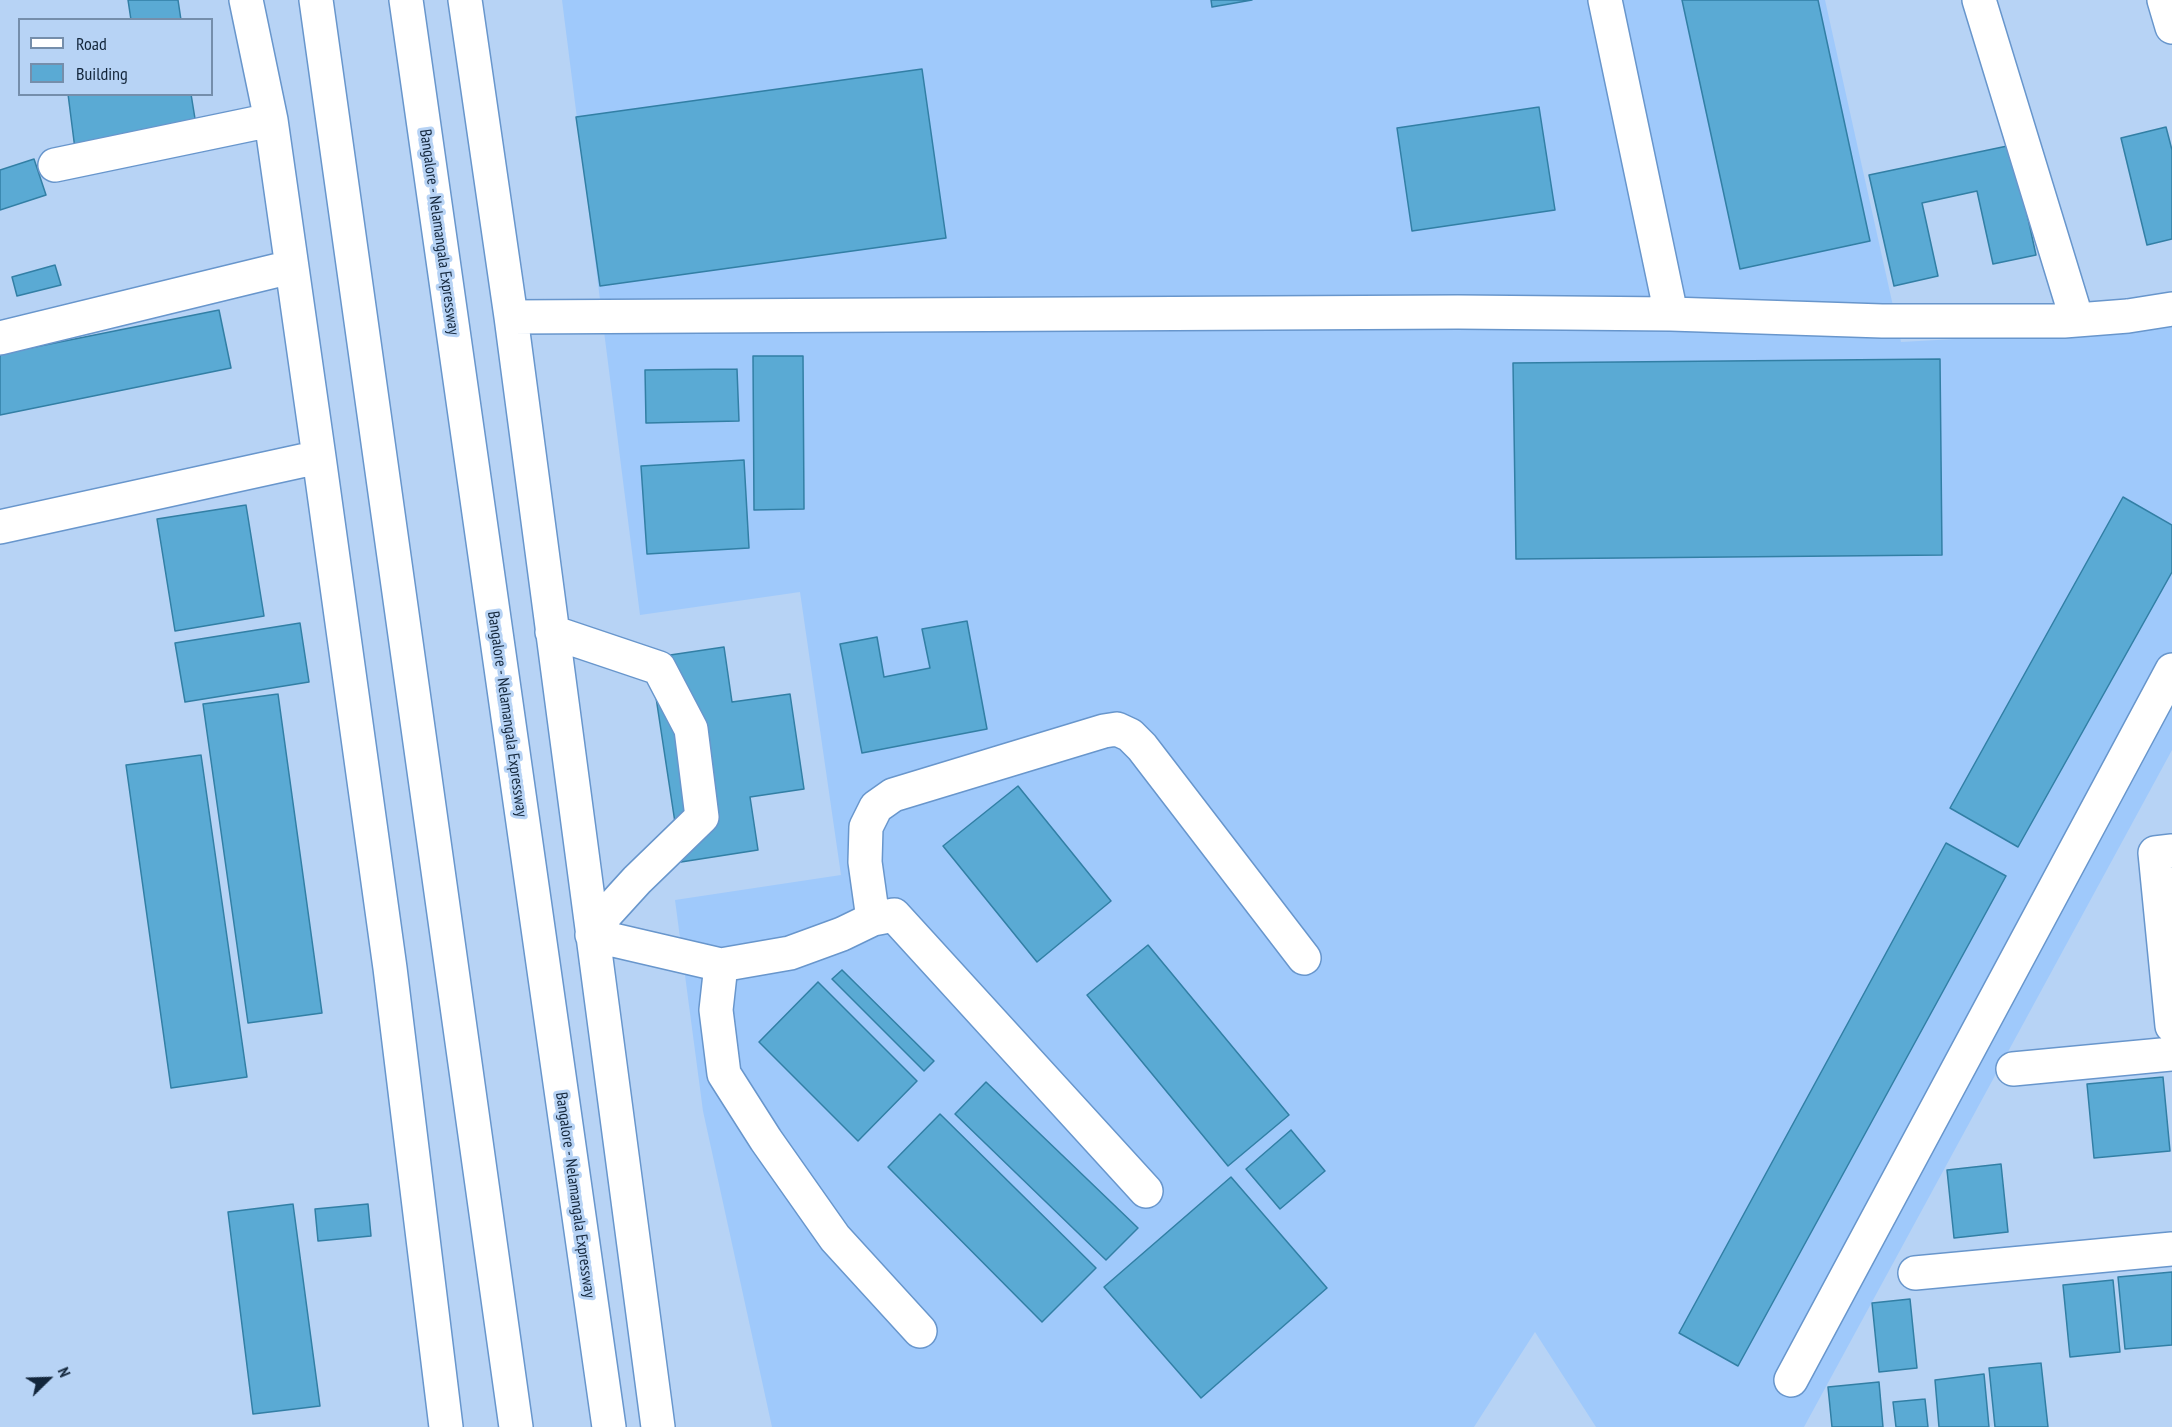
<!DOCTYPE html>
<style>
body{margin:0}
#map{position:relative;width:2172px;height:1427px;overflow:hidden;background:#b7d3f5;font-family:"PT Sans Narrow",sans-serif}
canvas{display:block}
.legend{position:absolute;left:18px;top:18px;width:195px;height:78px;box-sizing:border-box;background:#b7d3f5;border:2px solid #758eab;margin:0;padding:8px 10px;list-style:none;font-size:18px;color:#13263b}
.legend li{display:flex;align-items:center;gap:12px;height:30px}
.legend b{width:30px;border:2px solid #758eab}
.north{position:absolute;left:18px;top:1349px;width:60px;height:60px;-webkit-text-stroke:4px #b7d3f5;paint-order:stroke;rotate:67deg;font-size:16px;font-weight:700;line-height:24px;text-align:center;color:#13263b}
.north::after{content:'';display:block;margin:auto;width:21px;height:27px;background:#13263b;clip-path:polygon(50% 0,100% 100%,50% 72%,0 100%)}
</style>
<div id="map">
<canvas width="2172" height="1427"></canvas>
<ul class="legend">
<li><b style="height:8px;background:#fff"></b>Road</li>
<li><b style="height:16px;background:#5aaad4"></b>Building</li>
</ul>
<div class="north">N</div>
</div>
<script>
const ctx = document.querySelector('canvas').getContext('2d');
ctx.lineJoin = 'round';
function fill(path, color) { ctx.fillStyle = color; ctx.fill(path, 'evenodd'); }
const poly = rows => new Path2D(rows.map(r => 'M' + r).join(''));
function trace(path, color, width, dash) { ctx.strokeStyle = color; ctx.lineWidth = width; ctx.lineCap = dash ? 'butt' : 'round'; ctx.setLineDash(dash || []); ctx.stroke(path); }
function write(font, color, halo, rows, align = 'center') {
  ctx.font = font + ' "PT Sans Narrow",sans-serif'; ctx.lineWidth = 6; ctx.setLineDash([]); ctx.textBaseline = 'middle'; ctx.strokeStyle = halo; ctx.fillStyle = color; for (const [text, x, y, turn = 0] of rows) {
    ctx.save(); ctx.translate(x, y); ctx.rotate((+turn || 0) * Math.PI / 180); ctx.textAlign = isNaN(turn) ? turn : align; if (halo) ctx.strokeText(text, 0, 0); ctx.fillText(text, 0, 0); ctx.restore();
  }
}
fill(poly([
 [562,0,1825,0,1901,342,2172,327,2172,750,1804,1427,1596,1427,1535,1332,1474,1427,772,1427,703,1111,675,900,841,875,800,592,640,615]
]), '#9fc9fb');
const building = poly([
 [128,0,178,0,181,20,131,20,128,0],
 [1211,0,1252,0,1212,7,1211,0],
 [1682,0,1818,0,1870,241,1740,269,1682,0],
 [922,69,946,238,600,286,576,117,922,69],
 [68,94,191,94,197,131,75,149,68,94],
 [1539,107,1555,210,1412,231,1397,128,1539,107],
 [2166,127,2172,150,2172,239,2147,245,2121,138,2166,127],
 [2012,145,2036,255,1993,264,1977,191,1922,203,1938,276,1894,286,1869,175,2012,145],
 [34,159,46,195,0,210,0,170,34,159],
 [55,265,61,285,17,296,12,277,55,265],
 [219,310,231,368,0,415,0,354,219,310],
 [753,356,803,356,804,509,754,510,753,356],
 [1940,359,1942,555,1516,559,1513,363,1940,359],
 [737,369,739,421,646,423,645,370,737,369],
 [744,460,749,548,647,554,641,466,744,460],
 [2123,497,2172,525,2172,572,2018,847,1950,808,2123,497],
 [246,505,264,616,175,631,157,519,246,505],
 [967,621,987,729,862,753,840,644,877,637,884,677,930,668,922,629,967,621],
 [300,623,309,682,185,702,175,643,300,623],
 [724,647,732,702,790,694,804,789,750,797,758,850,681,862,650,658,724,647],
 [278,694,322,1013,248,1023,203,704,278,694],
 [201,755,247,1077,171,1088,126,765,201,755],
 [1018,786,1111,901,1037,962,943,846,1018,786],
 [1946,843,2006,876,1738,1366,1679,1333,1946,843],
 [1148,945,1289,1115,1228,1166,1087,995,1148,945],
 [842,970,934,1061,924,1071,832,979,842,970],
 [818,982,917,1081,858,1141,759,1042,818,982],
 [2163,1077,2170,1151,2094,1158,2087,1084,2163,1077],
 [986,1082,1138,1228,1106,1260,955,1114,986,1082],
 [940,1114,1096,1268,1042,1322,888,1167,940,1114],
 [1291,1130,1325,1171,1280,1209,1246,1169,1291,1130],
 [2001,1164,2008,1232,1954,1238,1947,1170,2001,1164],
 [1231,1177,1327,1288,1201,1398,1104,1287,1231,1177],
 [293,1204,320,1406,253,1414,228,1212,293,1204],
 [368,1204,371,1236,318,1241,315,1209,368,1204],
 [2172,1272,2172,1345,2125,1349,2118,1277,2172,1272],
 [2113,1280,2120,1352,2070,1357,2063,1285,2113,1280],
 [1910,1299,1917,1368,1879,1372,1872,1303,1910,1299],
 [2041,1363,2048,1427,1995,1427,1989,1368,2041,1363],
 [1984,1374,1989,1427,1939,1427,1935,1380,1984,1374],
 [1879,1382,1883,1427,1832,1427,1828,1387,1879,1382],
 [1925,1399,1928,1427,1896,1427,1893,1402,1925,1399]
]);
fill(building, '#5aaad4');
trace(building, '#327fa5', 1.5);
const minor = poly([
 [246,0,271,120,319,457,390,968,446,1427],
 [465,0,511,317,658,1427],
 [1605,0,1671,314],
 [1979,0,2077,320],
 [2164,0,2172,27],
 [55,165,271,120],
 [511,317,1458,312,1671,314,1882,321,2064,321,2128,316,2172,309],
 [0,338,291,267],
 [0,527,319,457],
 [552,632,659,668,691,729,702,817,637,880,606,914,592,935,721,965,790,953,842,934,873,919,894,915,1146,1191],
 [2172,851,2155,853,2172,1026],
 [873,919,865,862,866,827,876,807,893,795,1104,731,1117,729,1130,735,1142,747,1304,958],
 [721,965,716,1010,724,1074,766,1140,835,1238,920,1331],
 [2013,1069,2172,1054],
 [1915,1273,2172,1249],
 [1791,1380,2172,670]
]);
const highway = poly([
 [316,0,516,1427],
 [406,0,609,1427]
]);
trace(minor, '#6896cc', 36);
trace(highway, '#6896cc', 36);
trace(minor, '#fff', 33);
trace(highway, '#fff', 33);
write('16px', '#13263b', '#b7d3f5', [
 ["Bangalore - Nelamangala Expressway",439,232,82],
 ["Bangalore - Nelamangala Expressway",507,714,82],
 ["Bangalore - Nelamangala Expressway",575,1195,82]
]);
</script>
